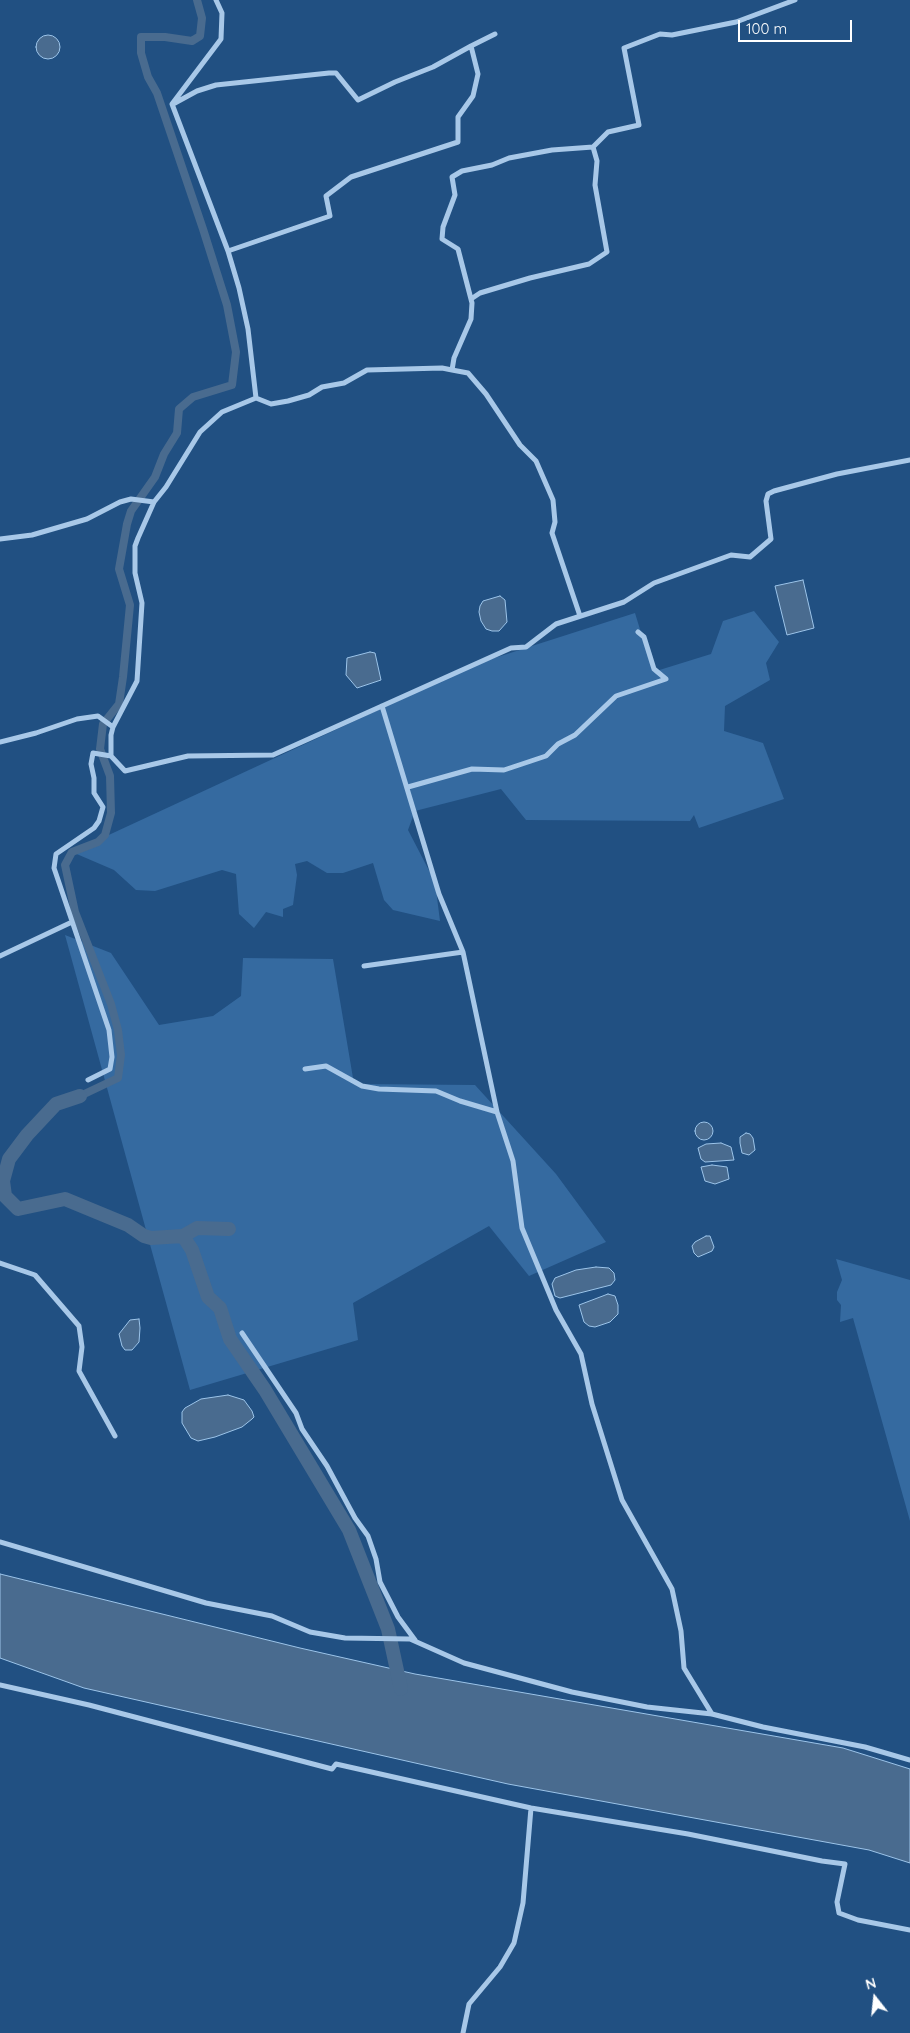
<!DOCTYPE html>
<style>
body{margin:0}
#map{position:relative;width:910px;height:2033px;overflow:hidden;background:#215082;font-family:Quicksand,sans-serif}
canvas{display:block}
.north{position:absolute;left:850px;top:1973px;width:50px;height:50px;-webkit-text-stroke:4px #215082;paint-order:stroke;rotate:344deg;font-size:14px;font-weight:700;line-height:20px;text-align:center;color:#fff}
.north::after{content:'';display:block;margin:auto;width:18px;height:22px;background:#fff;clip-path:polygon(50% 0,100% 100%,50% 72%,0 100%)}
.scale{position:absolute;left:738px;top:20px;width:114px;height:22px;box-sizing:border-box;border:2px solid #fff;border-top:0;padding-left:6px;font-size:15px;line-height:18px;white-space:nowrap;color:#fff;-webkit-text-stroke:4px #215082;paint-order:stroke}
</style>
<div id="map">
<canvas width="910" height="2033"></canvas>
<div class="north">N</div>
<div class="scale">100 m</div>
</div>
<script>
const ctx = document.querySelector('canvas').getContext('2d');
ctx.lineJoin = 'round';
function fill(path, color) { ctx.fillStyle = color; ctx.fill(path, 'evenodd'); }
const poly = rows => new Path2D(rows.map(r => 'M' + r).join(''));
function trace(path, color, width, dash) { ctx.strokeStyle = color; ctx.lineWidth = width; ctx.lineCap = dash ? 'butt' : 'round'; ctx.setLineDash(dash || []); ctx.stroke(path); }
fill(poly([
 [754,611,779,642,766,663,770,680,725,706,724,731,763,743,784,799,699,828,694,815,690,821,526,820,501,789,415,811,408,830,435,882,440,921,393,910,384,900,373,863,343,873,327,873,307,861,295,864,297,875,293,905,283,909,283,917,266,912,254,928,239,914,236,874,222,870,155,891,136,890,114,870,72,852,482,662,635,613,653,672,711,654,723,621],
 [65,935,111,953,159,1025,213,1016,241,996,243,958,333,959,354,1084,475,1085,556,1174,606,1242,529,1276,489,1226,353,1303,358,1340,190,1390],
 [836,1259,910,1280,910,1521,853,1318,840,1322,841,1305,837,1300,837,1292,842,1280]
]), '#356aa0');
const water = poly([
 '36 47a12 12 0 1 1 24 0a12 12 0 1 1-24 0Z',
 [803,580,814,628,787,635,775,586,803,580],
 [500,596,505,600,507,622,499,631,492,631,486,629,481,621,479,612,480,606,483,601,500,596],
 [370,652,375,653,381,680,357,688,346,675,347,658,370,652],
 '695 1131a9 9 0 1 1 18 0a9 9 0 1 1-18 0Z',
 [746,1133,750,1134,753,1138,755,1150,749,1155,742,1153,740,1143,740,1137,746,1133],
 [721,1143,731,1147,734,1160,705,1162,701,1159,698,1148,706,1144,721,1143],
 [712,1165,727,1167,729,1179,715,1184,705,1181,701,1167,712,1165],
 [706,1236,710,1236,714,1247,712,1251,698,1257,694,1253,692,1246,695,1242,706,1236],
 [596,1267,609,1268,614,1273,615,1280,611,1285,560,1298,555,1296,552,1284,555,1278,576,1270,596,1267],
 [608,1294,615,1296,618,1305,618,1314,610,1322,595,1327,589,1326,584,1322,579,1305,608,1294],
 [139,1319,140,1328,139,1342,132,1350,125,1350,122,1346,119,1334,130,1320,139,1319],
 [228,1395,244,1400,252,1411,254,1417,252,1419,242,1427,215,1437,198,1441,191,1438,182,1423,182,1412,185,1408,201,1399,228,1395],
 [0,1574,300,1648,415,1674,843,1748,910,1769,910,1863,869,1850,508,1784,84,1688,0,1658,0,1574]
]);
fill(water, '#496b8f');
trace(water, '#9cc4e9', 1);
trace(poly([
 [80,1096,118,1078,121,1055,118,1030,111,1004,75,912,65,865,72,852,98,842,105,835,111,813,110,776,100,749,103,724,119,704,123,677,130,605,119,569,127,524,131,511,155,477,164,454,177,433,179,409,193,397,232,385,236,352,227,305,203,229,157,93,148,77,141,53,141,37,165,37,192,41,200,36,202,18,197,0]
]), '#496b8f', 8);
trace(poly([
 [80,1096,56,1104,27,1135,9,1159,3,1181,5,1196,18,1209,65,1199,128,1225,144,1236,151,1238,183,1236,192,1250,208,1297,220,1308,230,1339,265,1390,349,1530,388,1629,401,1689],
 [183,1236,197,1228,229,1229]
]), '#496b8f', 14);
trace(poly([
 [216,0,222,13,221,39,172,104,228,251,239,288,248,329,256,398,222,412,200,432,166,487,154,502,138,538,135,546,135,573,142,603,137,681,113,727,111,735,111,756,125,771,188,756,273,755,511,648,526,647,556,624,624,602,654,583,731,555,750,557,771,539,766,501,768,494,774,491,837,474,910,460],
 [175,103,197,91,216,85,329,73,336,73,358,100,395,82,433,67,471,46],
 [228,251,330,216,326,196,351,177,458,142,458,117,473,96,478,74,471,46,495,34],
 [471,299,480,293,530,278,589,264,607,252,595,185,597,161,593,147],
 [452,370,468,373,486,394,520,445,536,461,553,500,555,522,552,533,580,616],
 [256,398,271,404,288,401,309,395,322,387,344,383,367,370,442,368,452,370,454,358,471,319,472,303,458,249,442,239,443,227,455,195,452,177,462,171,492,165,509,158,552,150,593,147,608,132,639,125,624,48,660,34,672,35,736,22,795,0],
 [0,539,32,535,87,519,120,502,131,499,154,502],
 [382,706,439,894,463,952,497,1112,513,1161,522,1228,556,1310,581,1354,592,1404,622,1500,672,1589,681,1631,684,1668,712,1714],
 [0,742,36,733,77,719,98,716,113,727],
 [408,787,472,769,504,770,546,756,558,744,575,735,616,696,666,679,654,669,644,637,638,632],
 [0,956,72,922],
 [364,966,463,952],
 [305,1069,326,1066,362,1086,379,1089,436,1091,460,1101,497,1112],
 [88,1080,110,1069,112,1057,109,1030,54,868,56,854,94,828,99,821,103,807,94,793,94,778,91,764,93,753,111,756],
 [0,1263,35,1275,79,1326,82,1347,79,1371,115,1436],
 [242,1333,296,1413,302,1429,327,1466,355,1518,368,1536,376,1559,380,1582,398,1617,415,1640],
 [0,1542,206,1603,272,1616,310,1632,345,1638,410,1639,464,1663,572,1692,647,1707,712,1714,763,1727,865,1747,910,1760],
 [0,1685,89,1705,332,1769,336,1764,531,1808,688,1834,822,1861,845,1864,837,1902,839,1913,858,1920,910,1930],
 [463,2033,469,2004,500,1967,514,1943,523,1903,531,1808]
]), '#a8c8e8', 5);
</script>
